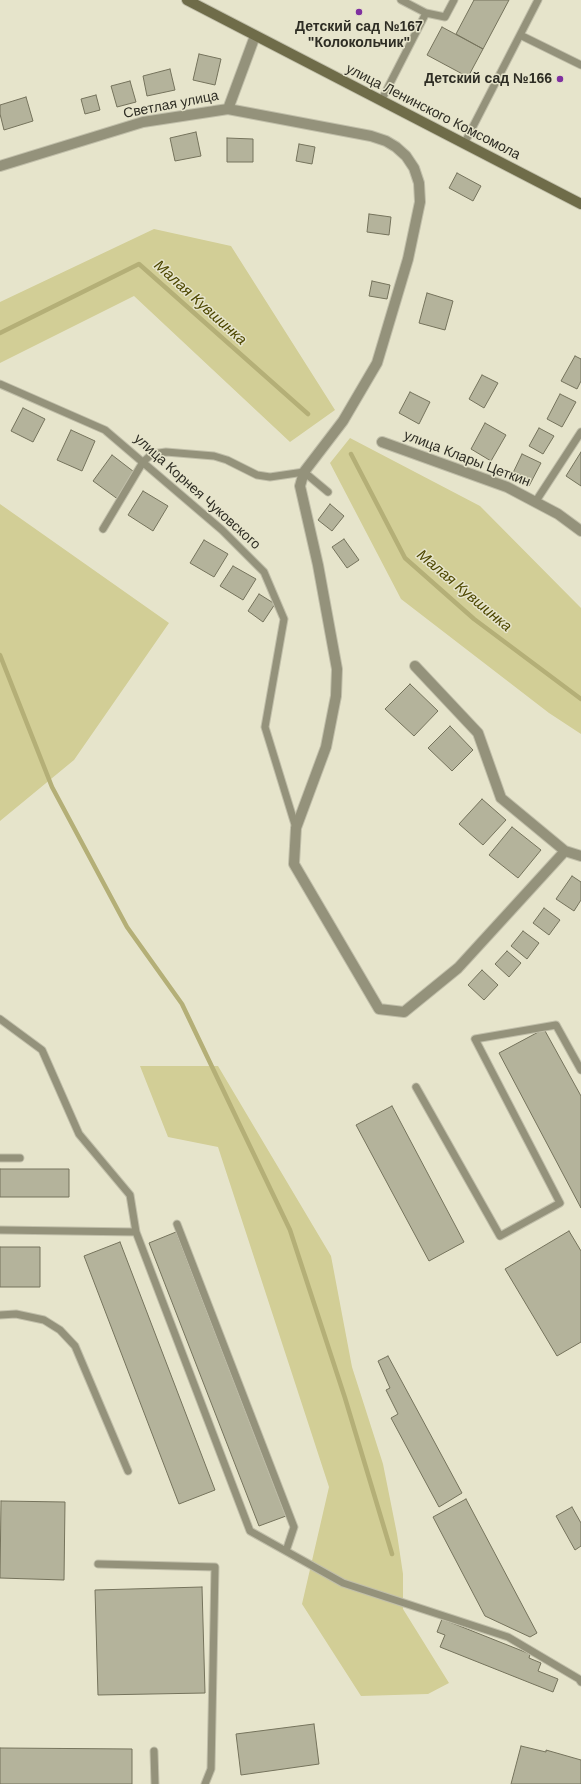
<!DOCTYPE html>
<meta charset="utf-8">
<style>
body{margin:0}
canvas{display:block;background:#e6e4cb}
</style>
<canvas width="581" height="1784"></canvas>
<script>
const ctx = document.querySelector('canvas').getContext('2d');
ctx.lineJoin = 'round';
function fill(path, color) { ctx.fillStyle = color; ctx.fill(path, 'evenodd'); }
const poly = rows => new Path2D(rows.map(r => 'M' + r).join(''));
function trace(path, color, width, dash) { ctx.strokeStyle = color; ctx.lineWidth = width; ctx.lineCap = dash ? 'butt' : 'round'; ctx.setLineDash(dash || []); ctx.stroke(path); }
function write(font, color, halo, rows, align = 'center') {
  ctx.font = font + ' Arial,sans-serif'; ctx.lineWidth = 3; ctx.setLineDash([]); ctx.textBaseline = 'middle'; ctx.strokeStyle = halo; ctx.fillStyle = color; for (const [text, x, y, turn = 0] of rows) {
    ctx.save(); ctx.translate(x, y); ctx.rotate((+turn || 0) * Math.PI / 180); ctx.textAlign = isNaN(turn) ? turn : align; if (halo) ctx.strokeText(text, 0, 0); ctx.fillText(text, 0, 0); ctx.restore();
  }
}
fill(poly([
 [154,229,231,246,335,410,290,442,134,296,0,363,0,302],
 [350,438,480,506,581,608,581,734,549,713,401,599,330,463],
 [0,504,169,623,74,760,0,821],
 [140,1066,218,1066,331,1256,352,1367,383,1464,397,1534,403,1574,403,1609,449,1683,428,1694,361,1696,302,1604,329,1487,218,1147,168,1137]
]), '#d2ce96');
trace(poly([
 [0,333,139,264,308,414],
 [351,454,405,558,474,619,581,699],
 [0,655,52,787,127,927,182,1004,290,1230,345,1398,392,1554]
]), '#b4af77', 4.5);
const building = poly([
 [474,0,509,0,483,49,456,34,474,0],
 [442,27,483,49,468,77,427,55,442,27],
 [199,54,221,59,215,85,193,80,199,54],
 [170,69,175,90,147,96,143,76,170,69],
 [130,81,136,102,117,107,111,86,130,81],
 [96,95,100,110,85,114,81,99,96,95],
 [26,97,33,121,4,130,0,114,0,105,26,97],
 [196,132,201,156,175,161,170,138,196,132],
 [227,138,253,139,253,162,227,162,227,138],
 [299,144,315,147,312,164,296,161,299,144],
 [457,173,481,186,473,201,449,188,457,173],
 [369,214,391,217,389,235,367,232,369,214],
 [372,281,390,285,387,299,369,296,372,281],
 [427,293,453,301,445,330,419,323,427,293],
 [575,356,581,359,581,381,577,389,561,381,575,356],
 [482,375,498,383,484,408,469,399,482,375],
 [410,392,430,402,419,424,399,413,410,392],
 [560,394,576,402,562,427,547,419,560,394],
 [23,408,45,419,33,442,11,431,23,408],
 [485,423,506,435,491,461,471,449,485,423],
 [539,428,554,436,543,454,529,446,539,428],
 [71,430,95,441,82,471,57,460,71,430],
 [581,452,581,486,566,476,581,452],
 [522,454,541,463,529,486,511,477,522,454],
 [112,455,138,475,119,500,93,481,112,455],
 [143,491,168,506,153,531,128,515,143,491],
 [330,504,344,516,332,531,318,520,330,504],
 [344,539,359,560,347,568,332,547,344,539],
 [204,540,228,554,214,577,190,563,204,540],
 [233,566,256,579,243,600,220,586,233,566],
 [259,594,275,604,263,622,248,611,259,594],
 [410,684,438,711,414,736,385,709,410,684],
 [450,726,473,750,452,771,428,748,450,726],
 [482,799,506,820,483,845,459,824,482,799],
 [512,827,541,850,518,878,489,855,512,827],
 [572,876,581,882,581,900,574,911,556,899,572,876],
 [544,908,560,920,549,935,533,923,544,908],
 [523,931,539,943,527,959,511,946,523,931],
 [507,951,521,963,509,977,495,964,507,951],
 [482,970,498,985,484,1000,468,985,482,970],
 [544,1029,581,1096,581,1208,499,1053,544,1029],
 [392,1106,464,1242,429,1261,356,1125,392,1106],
 [0,1169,69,1169,69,1197,0,1197,0,1169],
 [569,1231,581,1251,581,1342,557,1356,505,1269,569,1231],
 [176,1232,286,1516,259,1526,149,1243,176,1232],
 [120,1242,215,1490,179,1504,84,1256,120,1242],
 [0,1247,40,1247,40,1287,0,1287,0,1247],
 [388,1356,462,1493,439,1507,391,1418,398,1414,386,1390,390,1388,378,1361,388,1356],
 [466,1499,537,1633,530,1637,485,1616,433,1517,466,1499],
 [1,1501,65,1502,64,1580,0,1578,1,1501],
 [572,1507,581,1523,581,1546,575,1550,556,1516,572,1507],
 [202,1587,205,1693,98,1695,95,1590,202,1587],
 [442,1619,530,1654,529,1658,541,1663,538,1671,558,1679,553,1692,440,1647,445,1635,437,1632,442,1619],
 [314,1724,319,1764,241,1775,236,1734,314,1724],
 [521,1746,546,1752,546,1750,581,1760,581,1784,511,1784,521,1746],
 [0,1748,132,1749,132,1784,0,1784,0,1748]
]);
fill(building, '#b4b39b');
trace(building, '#75735c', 1);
const lane = poly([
 [401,0,426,13],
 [520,35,581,65],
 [381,101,426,13,445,17,454,0],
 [464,144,538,0],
 [0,384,105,430,222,530,264,572,284,619,265,727,296,828],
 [536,501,581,432],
 [103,529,143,462,152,454,166,452,214,456,227,460,257,475,270,477,304,472,328,492],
 [0,1019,42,1050,79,1134,130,1195,136,1232,250,1531,343,1583,508,1637,579,1679,581,1682],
 [416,1087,500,1236,560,1203,475,1039,556,1025,581,1070],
 [0,1158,20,1158],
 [177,1224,294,1527,286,1551],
 [0,1230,136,1232],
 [0,1315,16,1314,44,1320,60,1330,75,1346,128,1471],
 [98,1564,215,1567,211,1769,205,1784],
 [154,1751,155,1784]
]);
const street = poly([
 [228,109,371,136,386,141,396,147,406,156,414,168,419,183,420,202,408,259,377,363,343,421,304,472,300,486,318,565,337,669,336,696,326,747,296,828,294,864,379,1009,404,1012,458,968,565,851],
 [0,166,143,122,228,109,255,36],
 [382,442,507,487,558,514,581,531],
 [415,666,478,733,501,798,565,851,581,856]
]);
const secondary = poly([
 [187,0,581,204]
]);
trace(lane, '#c1bfaa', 9);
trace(street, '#c1bfaa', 12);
trace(secondary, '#c1bfaa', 12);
trace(lane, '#94927b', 7);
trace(street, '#94927b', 10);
trace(secondary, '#6f6c49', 10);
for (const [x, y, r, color] of [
 [359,12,4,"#7f30a0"],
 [560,79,4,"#7f30a0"]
]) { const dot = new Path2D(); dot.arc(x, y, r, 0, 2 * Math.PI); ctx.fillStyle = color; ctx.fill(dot); trace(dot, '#e6e4cb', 1.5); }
write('bold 14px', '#2e2d24', '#e6e4cb', [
 ["Детский сад №167",359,27],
 ["\"Колокольчик\"",359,43],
 ["Детский сад №166",552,79,"right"]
]);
write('14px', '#2e2d24', '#e6e4cb', [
 ["Светлая улица",171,105,-11],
 ["улица Ленинского Комсомола",433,112,27],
 ["улица Клары Цеткин",467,459,21],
 ["улица Корнея Чуковского",197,492,42]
]);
write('italic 15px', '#4d4700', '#e6e4cb', [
 ["Малая Кувшинка",200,303,42],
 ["Малая Кувшинка",464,591,40]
]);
</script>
